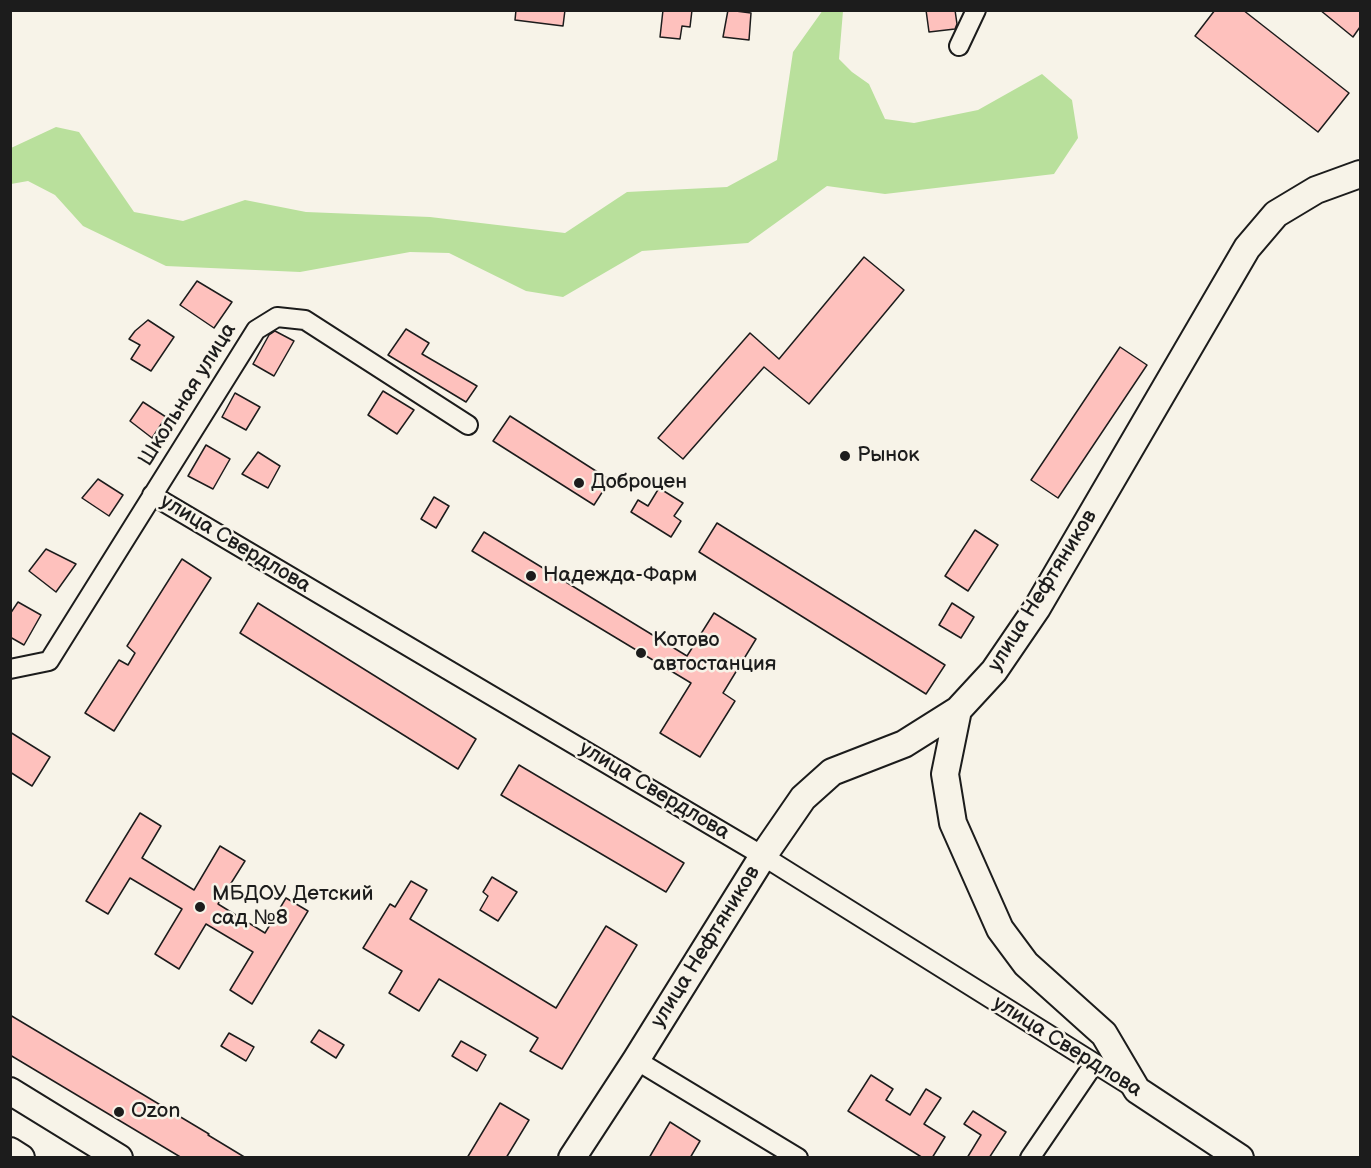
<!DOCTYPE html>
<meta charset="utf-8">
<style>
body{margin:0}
#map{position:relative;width:1371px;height:1168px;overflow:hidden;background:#f7f3e8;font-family:"Balsamiq Sans",sans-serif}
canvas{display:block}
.frame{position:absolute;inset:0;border:12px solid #1c1c1c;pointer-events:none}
</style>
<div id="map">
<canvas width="1371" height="1168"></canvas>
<div class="frame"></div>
</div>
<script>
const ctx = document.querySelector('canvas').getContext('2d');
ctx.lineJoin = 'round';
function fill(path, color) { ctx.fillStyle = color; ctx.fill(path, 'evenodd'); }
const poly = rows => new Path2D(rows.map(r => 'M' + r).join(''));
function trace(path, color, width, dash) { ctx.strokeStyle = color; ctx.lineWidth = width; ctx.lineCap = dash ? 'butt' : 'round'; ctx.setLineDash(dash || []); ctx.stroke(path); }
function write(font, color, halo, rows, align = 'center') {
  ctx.font = font + ' "Balsamiq Sans",sans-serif'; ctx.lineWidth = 5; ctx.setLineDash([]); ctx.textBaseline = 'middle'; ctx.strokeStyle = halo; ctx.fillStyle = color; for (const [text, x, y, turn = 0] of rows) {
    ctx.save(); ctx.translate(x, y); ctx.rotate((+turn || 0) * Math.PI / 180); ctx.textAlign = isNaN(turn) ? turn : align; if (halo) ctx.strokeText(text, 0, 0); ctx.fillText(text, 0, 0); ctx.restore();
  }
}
fill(poly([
 [823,10,843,11,839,59,852,72,869,84,885,119,914,123,978,110,1042,74,1072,100,1078,138,1054,174,885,194,827,186,748,243,642,251,563,297,526,291,449,253,410,252,300,272,166,266,83,226,55,195,28,181,11,184,11,148,56,127,79,132,134,212,183,221,245,200,306,212,430,217,565,233,627,192,727,187,777,160,793,52]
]), '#b9e09c');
const building = poly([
 [516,10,565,10,563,26,515,20,516,10],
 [663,10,692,10,690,27,682,26,680,39,660,37,663,10],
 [728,10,751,13,749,40,723,37,728,10],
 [926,10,955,10,957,24,955,29,929,32,926,10],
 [1215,10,1243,10,1349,93,1318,132,1195,36,1215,10],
 [1320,10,1360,10,1360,27,1353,37,1320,10],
 [864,257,904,290,809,404,764,367,683,459,658,438,750,333,779,359,864,257],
 [197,281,232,302,214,328,180,305,197,281],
 [148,320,174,337,151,371,131,359,140,345,129,339,135,331,148,320],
 [406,329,429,343,422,354,477,386,466,402,388,355,406,329],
 [275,331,294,341,274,376,253,364,269,335,275,331],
 [1120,347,1147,365,1058,498,1031,480,1120,347],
 [383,391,414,410,397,434,368,415,383,391],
 [235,393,260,407,246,430,222,417,235,393],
 [143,402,166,417,152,438,130,421,143,402],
 [510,416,610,480,594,505,493,441,510,416],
 [206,445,230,459,213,489,188,476,206,445],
 [258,452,280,466,268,488,242,474,258,452],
 [98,479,123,495,109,516,82,498,98,479],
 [659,488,683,503,674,516,681,521,671,537,631,512,638,500,648,506,659,488],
 [434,497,449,506,436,528,421,519,434,497],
 [717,523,945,665,926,694,699,552,717,523],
 [975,530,998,545,968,591,945,576,975,530],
 [484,532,687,656,714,613,756,639,723,693,735,701,700,757,660,733,691,683,472,551,484,532],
 [46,549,76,564,56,592,29,571,46,549],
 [182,559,211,578,114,731,85,713,119,660,128,665,135,653,127,646,182,559],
 [18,602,41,615,24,645,10,637,10,614,18,602],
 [258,603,476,739,458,769,240,633,258,603],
 [952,603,974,617,961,638,939,625,952,603],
 [10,732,50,757,32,786,10,772,10,732],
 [519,765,684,863,666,892,501,795,519,765],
 [140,813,161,826,142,858,194,890,220,846,245,861,218,904,265,933,286,898,308,911,252,1004,230,990,253,952,206,924,179,969,155,954,182,909,130,878,108,914,86,901,140,813],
 [492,877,517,892,498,921,480,910,488,896,483,892,492,877],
 [411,881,427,890,410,919,556,1008,606,926,637,945,562,1069,530,1051,538,1038,439,979,419,1011,389,993,402,971,363,948,390,904,395,907,411,881],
 [10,1015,209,1134,208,1135,246,1158,182,1158,10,1055,10,1015],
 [319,1030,344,1045,336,1058,311,1042,319,1030],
 [229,1033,254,1047,246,1061,221,1046,229,1033],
 [461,1041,486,1055,477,1071,452,1056,461,1041],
 [871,1075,893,1089,886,1100,910,1115,926,1089,941,1098,924,1124,945,1137,932,1158,923,1158,848,1111,871,1075],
 [500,1103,529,1120,506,1158,467,1158,500,1103],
 [973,1111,1006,1132,989,1158,967,1158,981,1135,964,1124,973,1111],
 [670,1122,700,1141,690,1158,649,1158,670,1122]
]);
fill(building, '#fec1bd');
trace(building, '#1c1c1c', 1.5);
const street = poly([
 [959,46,976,10],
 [152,495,763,856,1134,1088],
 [10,669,49,661,256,330,277,317,305,320,468,425],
 [636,1060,798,1158],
 [1030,1158,1094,1064]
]);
const secondary = poly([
 [958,710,945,774,953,823,1000,929,1026,964,1104,1034,1137,1090,1240,1158],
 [10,1091,119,1158],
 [10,1151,21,1158],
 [572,1158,636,1060,763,856,803,798,832,772,904,744,958,710,994,671,1037,608,1247,248,1276,214,1316,190,1360,174]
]);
trace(street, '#1c1c1c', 22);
trace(secondary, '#1c1c1c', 30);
trace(street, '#f7f3e8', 18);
trace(secondary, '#f7f3e8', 26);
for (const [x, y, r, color] of [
 [845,456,6,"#1c1c1c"],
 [579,483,6,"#1c1c1c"],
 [531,576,6,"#1c1c1c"],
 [641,653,6,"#1c1c1c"],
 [200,907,6,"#1c1c1c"],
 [119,1112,6,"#1c1c1c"]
]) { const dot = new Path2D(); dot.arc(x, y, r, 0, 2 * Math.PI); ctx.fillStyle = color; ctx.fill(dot); trace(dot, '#f7f3e8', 2); }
write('21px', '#1c1c1c', '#f7f3e8', [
 ["Школьная улица",188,395,-58],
 ["улица Свердлова",235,544,31],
 ["улица Нефтяников",1043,591,-58],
 ["улица Свердлова",654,791,31],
 ["улица Нефтяников",706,947,-58],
 ["улица Свердлова",1067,1047,32]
]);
write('21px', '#1c1c1c', '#f7f3e8', [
 ["Рынок",857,456],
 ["Доброцен",591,483],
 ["Надежда-Фарм",543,576],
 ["Котово",653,641],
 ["автостанция",653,665],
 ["МБДОУ Детский",212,895],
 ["сад №8",212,919],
 ["Ozon",131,1112]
], 'left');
</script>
